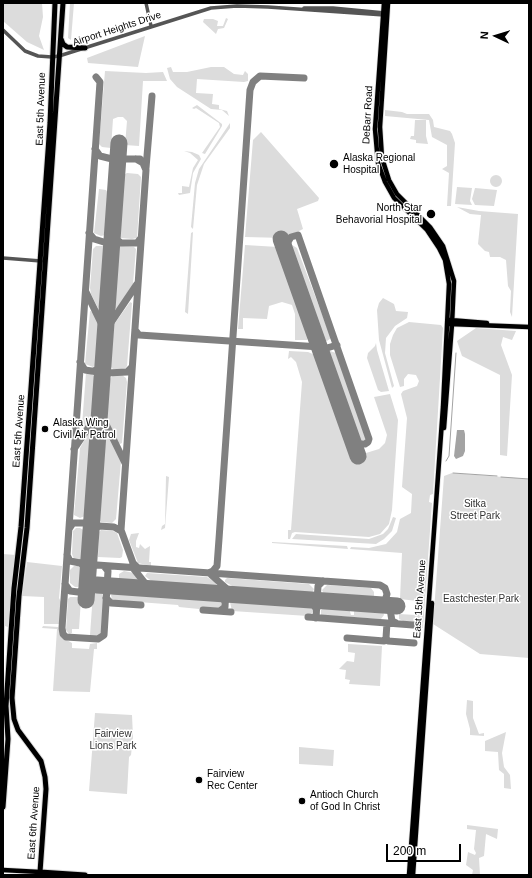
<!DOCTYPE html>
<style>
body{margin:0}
#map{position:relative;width:532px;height:878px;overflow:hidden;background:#fff;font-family:Helvetica,sans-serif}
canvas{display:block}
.frame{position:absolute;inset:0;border:4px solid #000;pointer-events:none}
.north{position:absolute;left:476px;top:16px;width:40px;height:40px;-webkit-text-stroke:3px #fff;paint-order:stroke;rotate:274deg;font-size:11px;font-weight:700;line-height:16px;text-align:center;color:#000}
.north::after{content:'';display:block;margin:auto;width:14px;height:18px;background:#000;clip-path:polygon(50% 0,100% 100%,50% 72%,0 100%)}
.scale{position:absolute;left:386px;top:844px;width:75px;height:18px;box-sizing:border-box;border:2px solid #000;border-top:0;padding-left:5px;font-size:12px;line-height:14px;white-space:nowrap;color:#000;-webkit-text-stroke:3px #fff;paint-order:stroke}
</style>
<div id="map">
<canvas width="532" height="878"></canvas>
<div class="frame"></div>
<div class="north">N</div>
<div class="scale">200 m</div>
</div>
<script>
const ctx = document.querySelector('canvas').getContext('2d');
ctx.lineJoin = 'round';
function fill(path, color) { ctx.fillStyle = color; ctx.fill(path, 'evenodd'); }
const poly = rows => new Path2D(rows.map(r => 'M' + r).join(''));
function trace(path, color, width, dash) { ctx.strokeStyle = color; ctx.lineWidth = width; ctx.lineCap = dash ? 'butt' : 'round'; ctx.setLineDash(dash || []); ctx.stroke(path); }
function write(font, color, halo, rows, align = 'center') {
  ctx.font = font + ' Helvetica,sans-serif'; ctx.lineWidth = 3; ctx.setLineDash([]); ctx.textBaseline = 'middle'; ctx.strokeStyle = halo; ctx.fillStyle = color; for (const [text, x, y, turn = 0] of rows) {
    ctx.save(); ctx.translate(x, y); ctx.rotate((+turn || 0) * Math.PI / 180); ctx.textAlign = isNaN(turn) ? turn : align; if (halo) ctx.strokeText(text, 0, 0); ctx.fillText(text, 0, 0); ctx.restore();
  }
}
fill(poly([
 [3,3,42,3,43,17,39,36,44,50,27,42,3,21],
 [70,3,74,3,71,40,68,38],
 [226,18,228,19,224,28,218,29,216,34,203,22,204,19,213,19,218,21,217,26,223,26],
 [145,36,138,67,88,63,87,58],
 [211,67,224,67,234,74,243,75,245,71,248,74,248,81,244,82,197,79,196,93,213,94,212,104,219,105,219,109,227,111,229,116,222,110,211,109,177,87,170,79,167,68,171,67,173,72,187,72],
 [105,71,146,73,163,72,167,81,143,81,139,146,125,145,127,121,123,117,118,117,113,119,111,148,102,147,99,144],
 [197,105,222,124,222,126,205,154,202,153,220,127,219,123,196,108,194,109,192,108],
 [385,110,402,112,407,114,429,114,433,120,434,127,450,131,452,134,455,143,451,206,447,206,449,173,442,169,447,166,447,145,432,137,429,120,385,116],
 [415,120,426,120,426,136,428,144,416,143,416,140,410,139,411,136,414,136],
 [230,123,230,128,204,164,197,185,193,229,191,227,195,183,199,169],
 [261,132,319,198,318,201,297,209,303,229,285,238,245,237,253,140],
 [184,151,192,152,199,155,201,159,193,173,190,193,179,195,178,193,182,193,182,186,189,187,193,168,198,160,190,153],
 [127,173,138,174,141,177,137,238,132,239,121,238,118,235,123,175],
 '490 181a6 6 0 1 1 12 0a6 6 0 1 1-12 0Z',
 [457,187,472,188,470,201,472,205,455,204],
 [475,188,497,190,494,206,475,205,472,199],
 [99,189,106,190,108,193,106,232,105,235,101,236,94,233],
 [457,207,479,211,518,214,512,317,510,312,511,291,508,286,506,260,500,257,490,257,489,252,485,251,478,244,481,215,470,214],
 [193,232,188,314,185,312,191,233],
 [245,245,278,247,310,334,307,340,295,340,295,314,292,305,282,302,269,306,267,319,243,318,243,329,238,329],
 [292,245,297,248,331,338,327,341,322,340,291,253],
 [96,246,103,246,104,248,99,307,98,308,91,294,90,288,93,249],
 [121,246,134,247,136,249,133,284,117,309,114,308,118,247],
 [383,298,394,304,396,311,408,312,407,318,395,326,386,338,385,353,394,386,392,388,379,340,377,310,379,303],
 [130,302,132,303,127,366,124,370,113,369,110,366,113,326],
 [90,311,93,312,99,327,96,365,93,367,85,364],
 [409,322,441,325,443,328,433,494,430,495,429,502,432,503,423,628,415,627,415,622,403,621,399,619,399,614,416,615,417,601,400,599,402,553,350,549,351,547,369,548,386,544,397,532,400,519,411,513,412,494,402,487,407,418,401,394,403,391,417,386,419,381,416,375,408,374,404,379,404,386,400,387,390,355,390,344,393,335,397,328],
 [476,328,516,331,512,340,503,337,501,345,512,375,507,456,500,455,500,375,462,356,457,341],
 [376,343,377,350,389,391,381,392,378,390,367,358,368,353,375,346],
 [289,351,308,352,315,355,317,358,353,457,379,449,385,443,387,435,374,397,390,394,398,420,392,510,389,524,380,534,369,537,295,532,292,533,290,539,288,539,288,530,291,530,302,382,296,362,291,357,288,359],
 [330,351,336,353,366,435,365,440,361,441,359,439,328,356],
 [86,373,92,374,95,378,92,417,84,429,82,425],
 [113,375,122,375,126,378,127,382,122,443,120,444,118,443,106,416,110,379],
 [88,434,91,434,85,516,80,518,74,515,80,448],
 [106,435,108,435,121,461,116,519,112,523,101,522,99,519],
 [452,473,529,479,529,658,480,654,433,624,444,476],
 [166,476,169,477,165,528,161,530,162,526,165,524],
 [393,517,396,518,392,531,384,539,376,544,292,539,296,534,369,539,383,534,388,529],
 [76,528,80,528,85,531,83,557,80,560,74,559,72,554,73,531],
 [101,530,113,531,117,533,123,550,122,557,120,558,98,557,99,532],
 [139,533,136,541,136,547,139,548,140,544,145,549,150,546,149,562,151,562,151,566,138,563,129,540,131,534],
 [272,542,347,546,348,549,272,543],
 [3,554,16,555,8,627,5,626,3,681],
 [27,562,62,566,59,598,61,602,60,624,44,624,44,597,22,596],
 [74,566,78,566,82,568,81,584,78,587,75,587,70,583,70,570],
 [124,571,134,573,139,582,119,580,119,574],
 [147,573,207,577,215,582,218,587,154,583,145,576],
 [227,578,309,584,314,589,312,593,309,595,238,589,225,582,225,580],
 [327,585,371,588,374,592,374,596,369,599,325,596,322,590],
 [96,591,104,595,102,631,98,636,91,636,90,635,93,593],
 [118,592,219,599,222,602,222,606,219,608,201,607,199,609,179,607,178,605,112,600,111,595],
 [70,597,79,597,81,599,79,629,72,629,72,633,69,634,66,630,68,599],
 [235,601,308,606,312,608,313,612,308,616,232,611,230,602],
 [325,607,349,608,351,615,354,615,354,609,383,611,384,615,381,619,321,615,321,610],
 [43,626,58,627,63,638,72,643,72,648,89,649,90,644,97,643,97,649,94,649,90,692,53,691,57,629,42,628],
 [348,644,382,646,380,686,349,684,350,680,345,679,346,670,339,669,347,661,354,662,355,653,348,652],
 [467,700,473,701,473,718,479,734,484,733,484,736,470,735,470,729,466,714],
 [95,713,132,715,133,737,131,755,129,757,127,794,89,791],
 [506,732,502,753,504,767,510,775,511,789,504,788,504,774,499,770,498,752,485,751,485,741],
 [299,747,334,750,333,766,299,764],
 [467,825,498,829,497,839,486,834,484,856,479,858,480,875,472,875,473,870,466,865,468,852,475,855,476,853,474,849,476,830,467,829]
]), '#dcdcdc');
fill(poly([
 [457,430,464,430,465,434,465,451,463,456,456,459,454,456]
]), '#a3a3a3');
trace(poly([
 [446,461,449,456,456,353],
 [453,473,497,476],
 [501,477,529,479]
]), '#a3a3a3', 1);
trace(poly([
 [96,77,100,82,62,628,63,634,66,637,98,639,104,635,108,571,104,566],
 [95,149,100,156,112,159,117,167],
 [136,159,143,163,146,170,121,530,133,563,138,568],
 [117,167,123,159,140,159],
 [146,168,152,96],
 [89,233,94,239,107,243,111,251],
 [112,233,115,239,120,242],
 [111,251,113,246,117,243,137,243,141,238],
 [287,258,288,242,291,237,298,235,369,439,368,442,365,444,358,444,350,433],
 [86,292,103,327,105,335],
 [135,330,139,335,320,347,327,348,337,345],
 [105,336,108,327,137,284],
 [80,362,85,370,98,372,102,380],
 [94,371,100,368,103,362],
 [102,380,107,373,127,372,132,367],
 [100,406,102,416,125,463],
 [74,449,97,415,100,407],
 [84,523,89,527,91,532,99,526,114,527,121,531],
 [69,529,73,523,86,523,92,517],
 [67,555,70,561,80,563,86,561,89,555],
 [80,563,86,567,88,571,91,567,97,565,380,585,385,588,387,594,385,601,379,605],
 [133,568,148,587,153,589],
 [209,573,213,571,217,566,219,539,250,90,253,82,260,76,304,78],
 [209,573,226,588,225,607,220,611],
 [65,584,70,591,78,592,84,590,87,584],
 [214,593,222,596,225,602],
 [106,598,111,603,141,605],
 [307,600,313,603,316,609],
 [225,602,229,596,238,595],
 [384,605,390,609,392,621,396,623],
 [316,609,321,603,328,601],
 [203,610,231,612],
 [308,617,413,625],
 [316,618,318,586,323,581],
 [347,638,384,641,386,638,387,623],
 [386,638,388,641,414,643]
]), '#808080', 7);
trace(poly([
 [281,239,358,456],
 [97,585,397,606],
 [86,600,119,143]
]), '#808080', 17);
const major = poly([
 [384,3,375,129,378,163,385,182,394,198,427,230,439,248,445,260,449,284,443,407,409,875],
 [388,3,380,127,382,158,389,180,397,194,430,227,443,246,454,281,452,324,444,428],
 [450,320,487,323],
 [450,324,529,327],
 [3,870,40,872,39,875],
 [413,875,432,603]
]);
const highway = poly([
 [63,3,27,528,19,596,12,698,14,719,18,730,41,761,45,777,46,789,40,872,85,875],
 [61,39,63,44,67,47,85,48],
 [3,807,8,739,6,706,14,588,21,527,50,123,55,3]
]);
trace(major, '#dbdbdb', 6);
trace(highway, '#dbdbdb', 7);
trace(poly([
 [146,3,151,26],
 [304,8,333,8,385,13],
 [3,30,25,51,38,56,52,57,59,56,211,8,237,6,268,7,384,15],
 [3,258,41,261]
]), '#555', 3.5);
trace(major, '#000', 4.5);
trace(highway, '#000', 5);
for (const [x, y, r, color] of [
 [334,164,5,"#000"],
 [431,214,5,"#000"],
 [45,429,4,"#000"],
 [199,780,4,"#000"],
 [302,801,4,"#000"]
]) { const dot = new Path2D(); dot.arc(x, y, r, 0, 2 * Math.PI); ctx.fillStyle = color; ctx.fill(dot); trace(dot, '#fff', 1.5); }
write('10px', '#000', '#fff', [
 ["Airport Heights Drive",117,29,-18],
 ["East 5th Avenue",41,109,-88],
 ["DeBarr Road",368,115,-87],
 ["East 5th Avenue",19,431,-86],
 ["East 15th Avenue",420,599,-86],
 ["East 6th Avenue",34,823,-86]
]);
write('10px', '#000', '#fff', [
 ["Alaska Regional",343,158],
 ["Hospital",343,170],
 ["North Star",422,208,"right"],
 ["Behavorial Hospital",422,220,"right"],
 ["Alaska Wing",53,423],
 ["Civil Air Patrol",53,435],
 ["Fairview",207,774],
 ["Rec Center",207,786],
 ["Antioch Church",310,795],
 ["of God In Christ",310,807]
], 'left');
write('10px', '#333', '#fff', [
 ["Sitka",475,504],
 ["Street Park",475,516],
 ["Eastchester Park",481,599],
 ["Fairview",113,734],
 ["Lions Park",113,746]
]);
</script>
